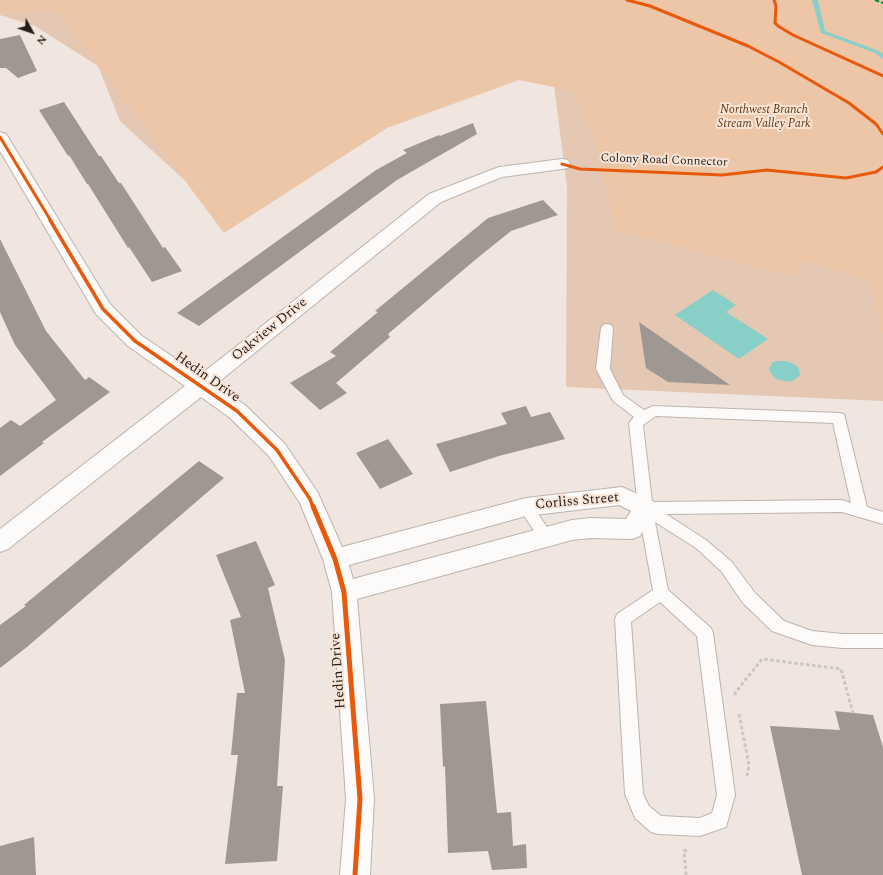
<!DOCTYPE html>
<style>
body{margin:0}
#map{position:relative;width:883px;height:875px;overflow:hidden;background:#f0e6df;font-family:Spectral,serif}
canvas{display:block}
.north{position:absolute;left:12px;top:12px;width:40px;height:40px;-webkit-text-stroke:3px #f8e5d7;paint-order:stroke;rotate:130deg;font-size:11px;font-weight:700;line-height:16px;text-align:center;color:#231d18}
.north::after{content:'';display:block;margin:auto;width:14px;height:18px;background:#231d18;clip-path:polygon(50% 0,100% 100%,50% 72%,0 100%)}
</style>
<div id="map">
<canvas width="883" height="875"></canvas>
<div class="north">N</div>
</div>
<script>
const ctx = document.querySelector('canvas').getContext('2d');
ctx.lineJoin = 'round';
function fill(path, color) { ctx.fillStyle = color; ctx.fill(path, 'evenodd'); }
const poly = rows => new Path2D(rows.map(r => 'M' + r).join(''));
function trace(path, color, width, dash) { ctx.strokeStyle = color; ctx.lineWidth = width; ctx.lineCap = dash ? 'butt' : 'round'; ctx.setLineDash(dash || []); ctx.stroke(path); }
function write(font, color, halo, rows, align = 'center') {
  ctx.font = font + ' Spectral,serif'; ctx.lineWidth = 4; ctx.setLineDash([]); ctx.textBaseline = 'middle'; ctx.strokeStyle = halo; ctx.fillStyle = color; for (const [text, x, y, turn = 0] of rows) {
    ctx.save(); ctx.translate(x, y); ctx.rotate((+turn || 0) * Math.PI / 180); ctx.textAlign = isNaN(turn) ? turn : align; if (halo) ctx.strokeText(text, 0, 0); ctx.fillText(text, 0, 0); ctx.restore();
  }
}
fill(poly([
 [0,0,883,0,883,401,566,387,567,187,551,62,527,59,222,199,182,178,120,121,98,66,35,26,0,15]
]), '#e4c8b3');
fill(poly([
 [0,0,883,0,883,337,871,281,806,261,791,276,615,230,596,144,573,91,519,80,387,128,224,233,58,11,0,12]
]), '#edc6a8');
fill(poly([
 [713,290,736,305,726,312,768,339,739,359,675,315],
 [777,361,787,361,796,365,799,369,800,376,790,382,776,379,770,372,769,368,773,362]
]), '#88cfc7');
fill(poly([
 [812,0,818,0,825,31,879,51,883,54,883,59,875,53,821,33,812,0]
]), '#88cfc7');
fill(poly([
 [20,35,37,71,18,78,6,68,0,68,0,39],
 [64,102,99,156,101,156,119,183,121,183,163,248,165,247,182,271,152,282,129,247,128,248,88,184,87,184,69,155,68,156,39,110],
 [473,123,477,134,397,180,199,326,177,313,376,170,407,153,403,150,439,135,440,136],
 [543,200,558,215,511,231,475,260,388,334,390,337,336,383,347,393,320,410,290,383,336,356,330,352,378,312,375,311,488,218],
 [0,239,46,331,85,380,89,377,110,392,42,442,44,443,0,476,0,428,11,420,20,426,56,400,15,345,0,312],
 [639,322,730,385,668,382,646,368],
 [526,406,531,417,550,412,565,439,499,456,450,472,436,444,507,424,501,413],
 [388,439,413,474,380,489,356,453],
 [199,461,224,478,27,647,0,668,0,625,26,606,24,605],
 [256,541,275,585,268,588,285,660,277,786,283,786,277,861,225,864,238,755,231,755,237,693,245,693,230,620,241,617,216,555],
 [486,701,497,813,511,812,513,846,526,844,527,868,492,870,488,851,448,853,445,766,443,767,440,704],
 [835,711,873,715,883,747,883,875,802,875,770,726,840,730],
 [34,837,36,875,0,875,0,846]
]), '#9f9791');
const lane = poly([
 [607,324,611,325,613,328,610,369,623,395,644,410,653,406,839,413,844,414,867,507,883,512,883,524,842,512,666,514,706,540,731,561,755,593,784,621,812,631,843,634,883,634,883,648,843,648,812,645,772,631,743,603,721,571,696,548,655,522,668,590,711,628,713,633,735,795,726,827,700,836,658,834,651,832,635,818,625,794,615,619,617,614,653,590,638,508,629,423,634,417,613,401,596,369,601,328,603,325,607,324],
 [656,416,833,423,851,503,842,500,652,502,643,425,656,416],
 [660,602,697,636,717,795,712,813,700,818,661,816,649,806,643,794,631,622,660,602],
 [526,501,531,503,550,532,553,536,550,540,545,542,540,540,521,511,519,507,521,503,526,501]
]);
const street = poly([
 [0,132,6,134,8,137,110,304,142,336,200,375,429,194,499,167,562,159,568,160,570,164,568,168,562,169,502,177,441,202,215,385,245,405,285,444,318,493,342,547,526,498,622,487,653,501,657,508,640,536,632,539,591,538,572,540,357,599,374,799,370,875,340,875,346,799,332,592,323,559,300,503,269,456,229,417,201,397,8,549,0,552,0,529,185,386,128,346,96,314,0,151,0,132],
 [619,505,631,511,626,519,591,518,572,520,353,579,349,565,526,516,619,505]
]);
trace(lane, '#bbb3ae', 2);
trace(street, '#bbb3ae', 2);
trace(poly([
 [736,695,735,693,762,659,841,669,853,713],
 [739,714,749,765,747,776],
 [686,875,684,851,687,850]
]), '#cac6c3', 3, [3.5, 2.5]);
fill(lane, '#fdfbfa');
fill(street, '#fdfbfa');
trace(poly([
 [875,0,883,3]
]), '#00873e', 2, [4.5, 2]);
trace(poly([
 [627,0,650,6,748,46,779,62,849,103,876,124,883,134],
 [774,0,776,6,775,23,778,26,793,35,883,76],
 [0,137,51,221],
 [562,164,580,169,722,175,767,170,846,178,876,172,883,167]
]), '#e8590c', 3);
trace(poly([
 [50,220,103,309,135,341,237,411,277,450,310,499,313,507]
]), '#e8590c', 3.5);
trace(poly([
 [313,506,335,559,344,592,360,799,355,875]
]), '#e8590c', 5);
write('italic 12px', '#5f3610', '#f8e5d7', [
 ["Northwest Branch",764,111],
 ["Stream Valley Park",764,125]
]);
write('12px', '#231d18', '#f8e5d7', [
 ["Colony Road Connector",664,161,2]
]);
write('14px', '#231d18', '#f8e5d7', [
 ["Oakview Drive",270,330,-39],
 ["Hedin Drive",207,378,35],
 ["Corliss Street",577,502,-5],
 ["Hedin Drive",339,671,-94]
]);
</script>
